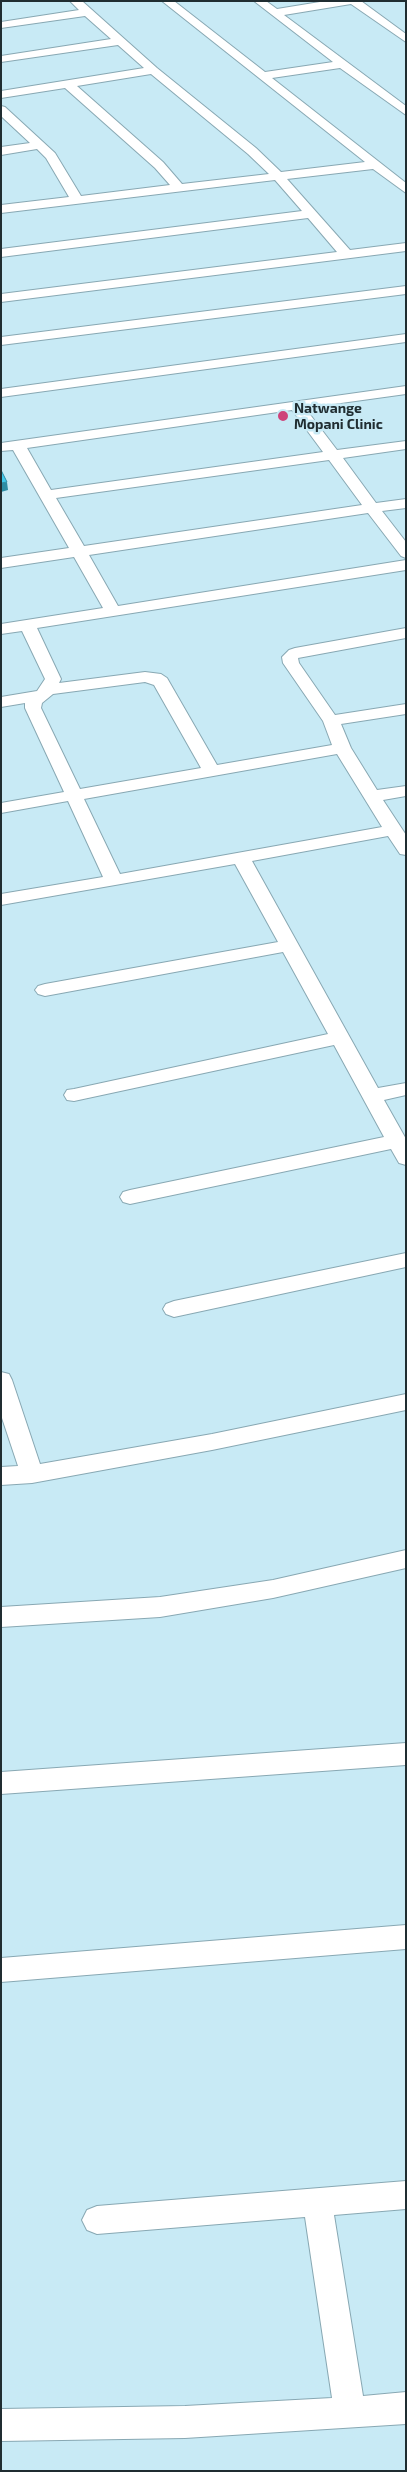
<!DOCTYPE html>
<style>
body{margin:0}
#map{position:relative;width:407px;height:2472px;overflow:hidden;background:#c8eaf5;font-family:"Exo 2",sans-serif}
canvas{display:block}
.frame{position:absolute;inset:0;border:2px solid #202d31;pointer-events:none}
</style>
<div id="map">
<canvas width="407" height="2472"></canvas>
<div class="frame"></div>
</div>
<script>
const ctx = document.querySelector('canvas').getContext('2d');
ctx.lineJoin = 'round';
const poly = rows => new Path2D(rows.map(r => 'M' + r).join(''));
function trace(path, color, width, dash) { ctx.strokeStyle = color; ctx.lineWidth = width; ctx.lineCap = dash ? 'butt' : 'round'; ctx.setLineDash(dash || []); ctx.stroke(path); }
function fill(path, color) { ctx.fillStyle = color; ctx.fill(path, 'evenodd'); }
function write(font, color, halo, rows, align = 'center') {
  ctx.font = font + ' "Exo 2",sans-serif'; ctx.lineWidth = 5; ctx.setLineDash([]); ctx.textBaseline = 'middle'; ctx.strokeStyle = halo; ctx.fillStyle = color; for (const [text, x, y, turn = 0] of rows) {
    ctx.save(); ctx.translate(x, y); ctx.rotate((+turn || 0) * Math.PI / 180); ctx.textAlign = isNaN(turn) ? turn : align; if (halo) ctx.strokeText(text, 0, 0); ctx.fillText(text, 0, 0); ctx.restore();
  }
}
const minor = poly([
 [70,1,82,1,157,68,256,148,281,172,365,162,162,1,174,1,265,72,333,62,254,1,266,1,277,9,326,1,361,1,406,34,406,42,351,4,284,15,406,106,406,115,340,68,272,78,406,183,406,193,373,169,287,179,350,250,406,243,406,251,1,302,1,294,337,252,308,218,1,257,1,249,302,211,275,180,1,213,1,205,69,197,46,158,37,149,1,155,1,147,30,143,1,116,1,106,5,107,55,153,81,196,170,185,155,168,65,88,1,98,1,91,144,68,118,45,1,62,1,56,111,39,85,16,1,28,1,22,79,10,70,1],
 [151,74,248,154,269,174,182,184,163,162,77,86,151,74],
 [406,286,406,294,1,345,1,337,406,286],
 [406,334,406,342,1,397,1,389,406,334],
 [406,386,406,394,305,408,337,450,406,441,406,449,343,458,376,503,406,499,406,508,382,511,406,542,406,558,401,556,368,513,89,555,118,606,406,560,406,570,37,628,61,679,59,683,145,672,161,674,167,678,217,765,332,745,323,721,283,663,282,657,289,650,295,648,406,628,406,638,298,658,299,663,335,715,406,704,406,714,341,724,351,748,377,790,406,786,406,796,383,800,406,835,406,855,400,854,388,836,252,861,378,1088,406,1083,406,1095,384,1100,406,1139,406,1165,399,1163,391,1149,130,1204,123,1202,120,1197,123,1192,130,1190,384,1137,334,1045,74,1101,67,1100,64,1095,67,1090,74,1089,328,1034,283,952,45,996,38,994,35,990,38,986,45,984,278,942,235,864,1,905,1,894,103,877,68,801,1,813,1,803,64,792,25,708,25,703,1,707,1,697,37,691,45,679,22,631,1,634,1,624,103,608,74,557,1,568,1,558,69,548,13,450,1,451,1,443,406,386],
 [292,410,323,452,51,490,27,448,292,410],
 [329,460,362,505,84,546,56,498,329,460],
 [145,682,154,685,201,768,80,789,41,708,42,703,53,694,145,682],
 [337,754,382,827,120,874,84,799,337,754],
 [406,1253,406,1267,174,1317,166,1314,163,1309,166,1304,174,1301,406,1253],
 [1,1372,9,1374,12,1380,40,1464,212,1434,406,1394,406,1410,212,1450,32,1483,1,1485,1,1467,18,1466,1,1415,1,1372],
 [406,1550,406,1568,273,1598,160,1617,1,1627,1,1607,160,1597,273,1580,406,1550],
 [406,1743,406,1765,1,1794,1,1772,406,1743],
 [406,1925,406,1949,1,1982,1,1958,406,1925],
 [406,2181,406,2209,334,2215,363,2396,406,2392,406,2424,185,2438,1,2441,1,2409,185,2406,332,2398,305,2217,97,2234,87,2230,82,2220,87,2210,97,2206,406,2181]
]);
trace(minor, '#88a8b3', 2);
fill(minor, '#fff');
fill(poly([
 [7,482,8,490,1,492,1,483]
]), '#2e8da4');
const building = poly([
 [1,470,7,482,1,483,1,470]
]);
fill(building, '#42c9eb');
trace(building, '#2e8da4', 1);
for (const [x, y, r, color] of [
 [283,416,6,"#ce437a"]
]) { const dot = new Path2D(); dot.arc(x, y, r, 0, 2 * Math.PI); ctx.fillStyle = color; ctx.fill(dot); trace(dot, '#c8eaf5', 2); }
write('bold 14px', '#202d31', '#c8eaf5', [
 ["Natwange",294,408],
 ["Mopani Clinic",294,424]
], 'left');
</script>
